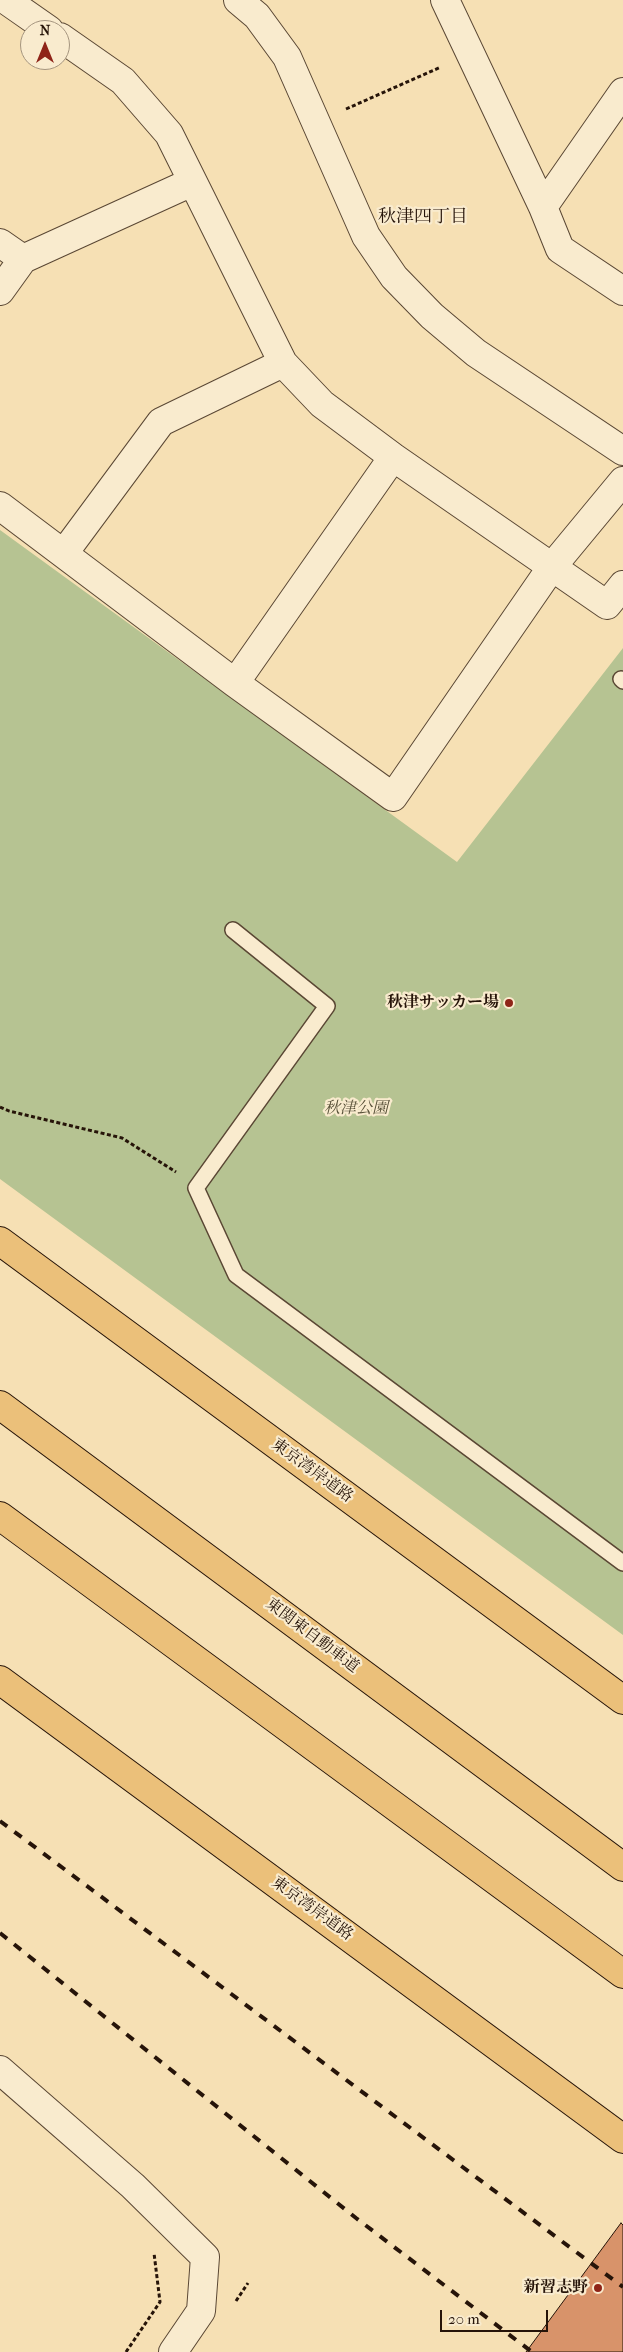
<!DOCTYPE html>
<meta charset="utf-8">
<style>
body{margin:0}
#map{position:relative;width:623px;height:2352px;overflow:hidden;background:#f6e0b4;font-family:"IM FELL French Canon",serif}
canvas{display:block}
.north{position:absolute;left:20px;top:20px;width:50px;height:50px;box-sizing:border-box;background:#f9ebce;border:1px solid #a5957f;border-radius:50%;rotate:0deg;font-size:14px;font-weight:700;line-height:20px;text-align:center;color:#261409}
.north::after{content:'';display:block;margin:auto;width:18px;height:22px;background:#8f2418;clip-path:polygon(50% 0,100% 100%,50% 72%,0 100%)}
.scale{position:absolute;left:440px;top:2310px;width:108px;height:22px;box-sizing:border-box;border:2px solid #261409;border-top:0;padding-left:6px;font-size:15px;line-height:18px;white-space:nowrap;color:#261409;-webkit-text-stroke:4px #f9ebce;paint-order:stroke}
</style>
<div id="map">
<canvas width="623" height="2352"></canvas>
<div class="north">N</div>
<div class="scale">20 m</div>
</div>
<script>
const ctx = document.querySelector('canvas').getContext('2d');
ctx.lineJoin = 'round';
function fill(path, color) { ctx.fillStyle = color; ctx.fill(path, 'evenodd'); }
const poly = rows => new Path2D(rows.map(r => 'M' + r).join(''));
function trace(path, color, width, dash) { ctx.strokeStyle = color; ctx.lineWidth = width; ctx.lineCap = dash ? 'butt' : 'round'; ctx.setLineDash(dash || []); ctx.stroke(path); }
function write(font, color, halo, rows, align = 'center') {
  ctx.font = font + ' "IM FELL French Canon","Noto Serif JP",serif'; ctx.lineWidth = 4.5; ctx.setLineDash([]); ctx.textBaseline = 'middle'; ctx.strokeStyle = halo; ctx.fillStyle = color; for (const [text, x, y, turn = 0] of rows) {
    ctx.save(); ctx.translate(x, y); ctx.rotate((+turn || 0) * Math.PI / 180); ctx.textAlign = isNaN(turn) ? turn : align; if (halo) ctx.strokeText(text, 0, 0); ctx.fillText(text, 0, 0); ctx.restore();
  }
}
fill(poly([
 [0,530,457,862,623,648,623,1635,0,1179]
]), '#b6c392');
const building = poly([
 [621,2223,623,2225,623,2352,526,2352,621,2223]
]);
fill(building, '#d8936a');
trace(building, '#261409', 1);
const service = poly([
 [621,679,623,681],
 [233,930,327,1006,196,1188,236,1275,623,1563]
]);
const minor = poly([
 [6,0,49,30],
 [445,0,543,207,560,249,623,291],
 [60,37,123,81,169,134,283,363,322,404,393,457,607,605,623,585],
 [543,207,623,92],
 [0,243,23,259],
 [0,291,23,259,192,182],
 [0,506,235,683,393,797,551,568,623,481],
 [64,553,161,422,283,363],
 [235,683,393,457]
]);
const tertiary = poly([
 [238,0,257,16,287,57,366,236,394,277,432,316,476,353,623,451],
 [0,2070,133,2186,205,2257,201,2311,173,2352]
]);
const trunk = poly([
 [0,1241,623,1700],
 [0,1680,623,2139]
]);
const motorway = poly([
 [0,1405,623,1867],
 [0,1516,623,1974]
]);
trace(service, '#5a4734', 18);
trace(minor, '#5a4734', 30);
trace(tertiary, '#5a4734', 30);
trace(trunk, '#261409', 30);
trace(motorway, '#261409', 30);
trace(poly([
 [346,109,441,67],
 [0,1107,9,1111,122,1138,176,1172],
 [236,2301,248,2283],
 [126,2352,160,2302,154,2253]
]), '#261409', 3, [4, 2.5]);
trace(service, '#f9ebce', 15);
trace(minor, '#f9ebce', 28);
trace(tertiary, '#f9ebce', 28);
trace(trunk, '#ebc07a', 28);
trace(motorway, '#ebc07a', 28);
trace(poly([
 [0,1821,623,2287],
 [0,1933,356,2218,532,2352]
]), '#261409', 4, [9, 9]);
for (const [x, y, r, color] of [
 [509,1003,5,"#8f2418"],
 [598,2288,5,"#8f2418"]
]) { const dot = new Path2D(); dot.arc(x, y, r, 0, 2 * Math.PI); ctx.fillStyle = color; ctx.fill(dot); trace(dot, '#f9ebce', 2); }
write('bold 16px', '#261409', '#f9ebce', [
 ["秋津サッカー場",499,1003],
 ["新習志野",588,2288]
], 'right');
write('italic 16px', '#585139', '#f9ebce', [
 ["秋津公園",356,1109]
]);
write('16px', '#261409', '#f9ebce', [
 ["東京湾岸道路",312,1471,36],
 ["東関東自動車道",312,1636,37],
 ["東京湾岸道路",312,1909,36]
]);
write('18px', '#261409', '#f9ebce', [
 ["秋津四丁目",423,218]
]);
</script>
